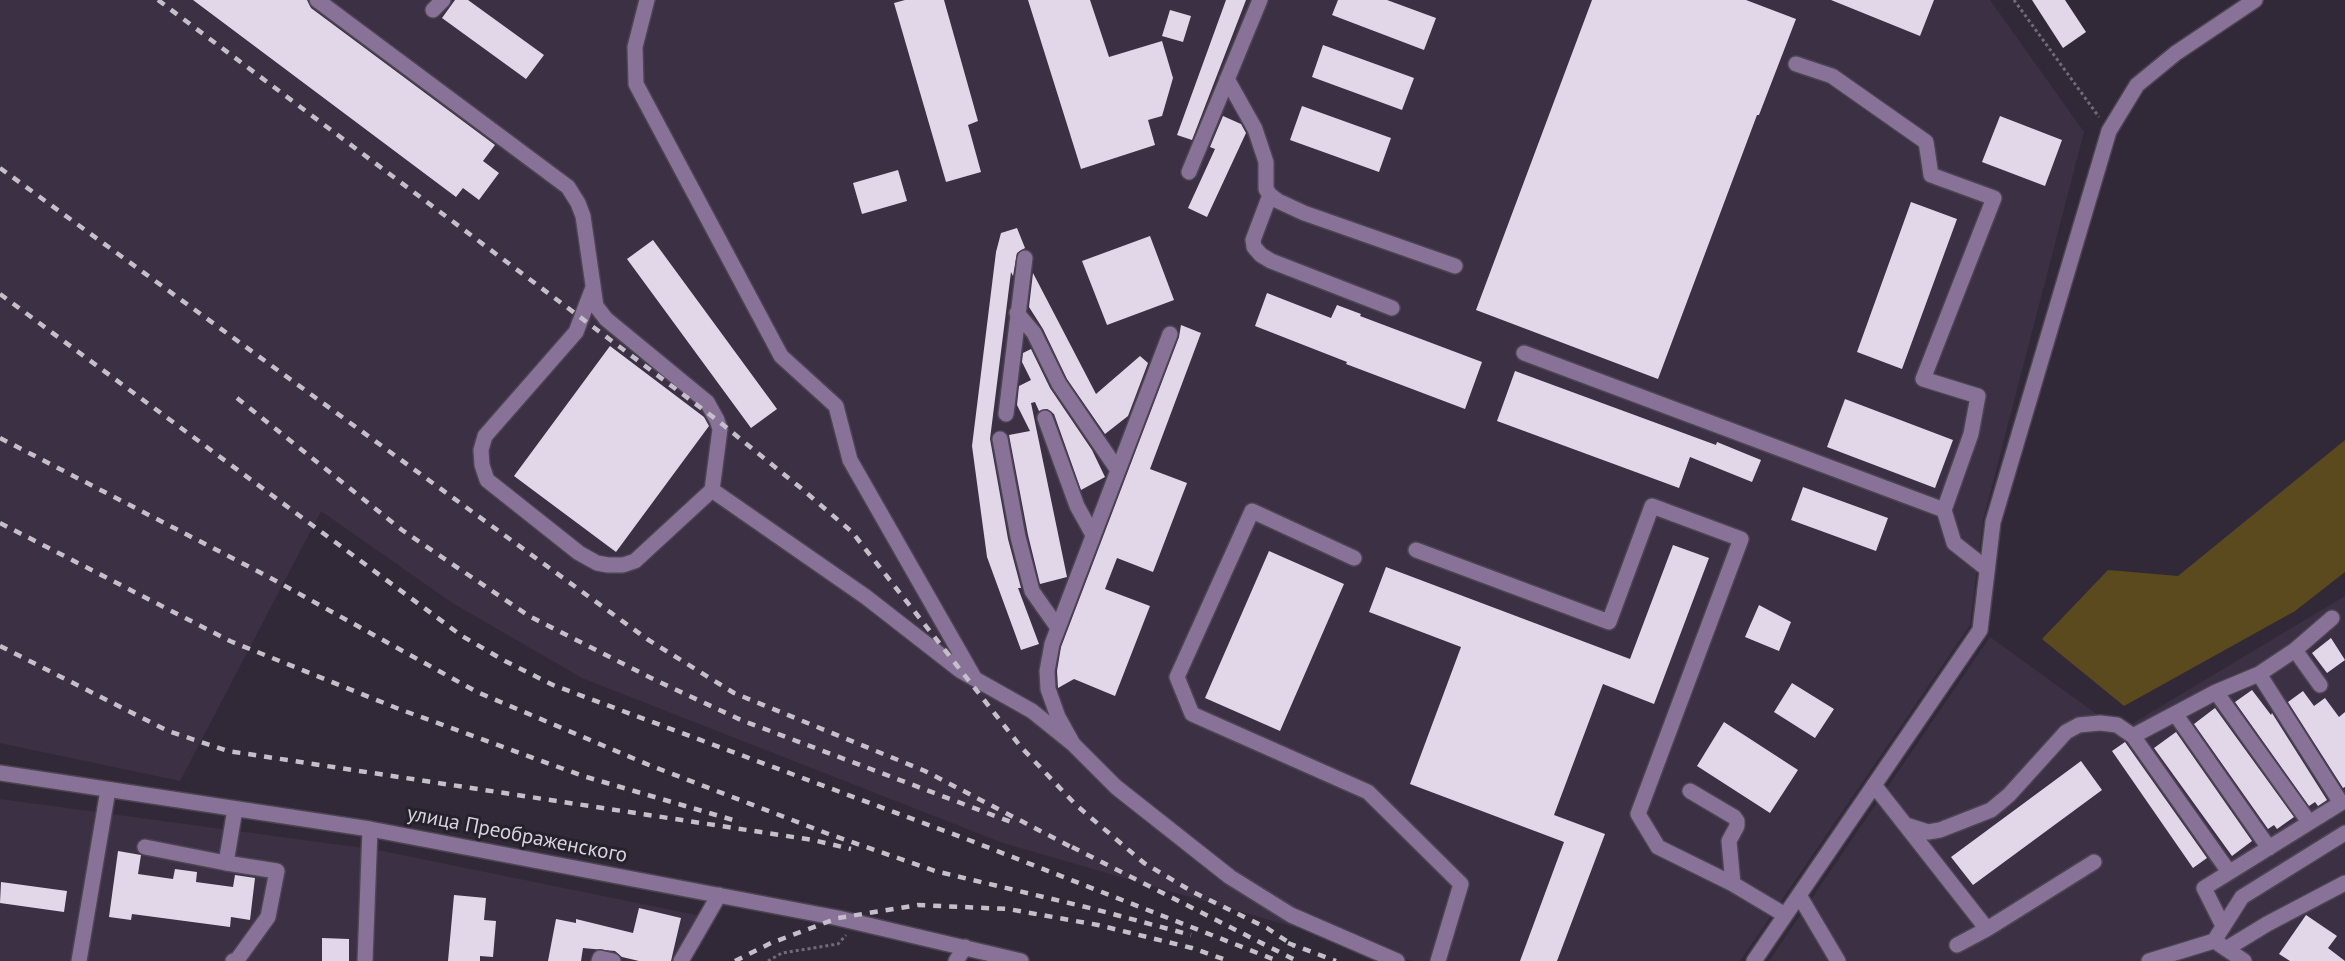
<!DOCTYPE html>
<meta charset="utf-8">
<style>
body{margin:0}
canvas{display:block;background:#312937}
</style>
<canvas width="2345" height="961"></canvas>
<script>
const ctx = document.querySelector('canvas').getContext('2d');
ctx.lineJoin = 'round';
function fill(path, color) { ctx.fillStyle = color; ctx.fill(path, 'evenodd'); }
const poly = rows => new Path2D(rows.map(r => 'M' + r).join(''));
function trace(path, color, width, dash) { ctx.strokeStyle = color; ctx.lineWidth = width; ctx.lineCap = dash ? 'butt' : 'round'; ctx.setLineDash(dash || []); ctx.stroke(path); }
function write(font, color, halo, rows, align = 'center') {
  ctx.font = font + ' "PT Sans",sans-serif'; ctx.lineWidth = 6; ctx.setLineDash([]); ctx.textBaseline = 'middle'; ctx.strokeStyle = halo; ctx.fillStyle = color; for (const [text, x, y, turn = 0] of rows) {
    ctx.save(); ctx.translate(x, y); ctx.rotate((+turn || 0) * Math.PI / 180); ctx.textAlign = isNaN(turn) ? turn : align; if (halo) ctx.strokeText(text, 0, 0); ctx.fillText(text, 0, 0); ctx.restore();
  }
}
fill(poly([
 [0,0,1990,0,2084,132,1983,520,1970,625,1740,961,1412,961,1003,843,582,678,451,602,321,511,180,781,0,743],
 [2345,596,2345,961,1769,961,1990,637,2120,731],
 [0,799,377,850,716,919,691,961,0,961]
]), '#3c3044');
fill(poly([
 [2345,440,2345,572,2295,611,2124,706,2042,639,2108,570,2178,576]
]), '#5a4a1e');
fill(poly([
 [193,0,307,0,311,8,495,145,483,161,499,173,479,200,463,188,456,197],
 [455,0,468,0,544,55,526,79,442,18],
 [905,0,944,0,978,121,968,125,981,172,946,182,894,3],
 [1028,0,1090,0,1109,57,1162,41,1173,78,1162,116,1148,120,1155,145,1081,169],
 [1226,0,1246,0,1192,140,1177,135],
 [1338,0,1387,0,1436,18,1424,50,1332,15],
 [1592,0,1746,0,1796,19,1759,115,1757,115,1658,379,1476,310],
 [1831,0,1934,0,1920,36],
 [2032,0,2065,0,2086,32,2063,48],
 [1170,10,1191,16,1183,42,1162,36],
 [1323,45,1414,78,1402,110,1312,77],
 [1302,106,1391,138,1379,172,1290,140],
 [1223,116,1241,124,1246,133,1207,217,1188,208,1215,149,1210,147],
 [2000,116,2062,140,2045,186,1982,162],
 [898,170,907,201,862,214,853,183],
 [1911,202,1957,219,1902,369,1857,352],
 [1017,228,1025,248,1017,253,1013,276,1011,272,990,439,1008,539,1021,588,1018,588,1039,644,1021,650,987,557,972,446,996,252,1001,233],
 [1150,236,1174,300,1107,325,1082,261],
 [653,240,777,409,751,428,627,259],
 [1033,273,1096,394,1140,356,1148,363,1128,416,1105,434,1067,379,1043,329,1029,307],
 [1267,293,1331,318,1337,305,1361,314,1360,316,1482,362,1465,409,1346,364,1347,362,1255,326],
 [1181,325,1201,333,1150,469,1187,483,1153,572,1117,558,1105,589,1150,606,1115,696,1074,679,1058,688,1057,671,1061,647,1179,337],
 [610,346,704,417,709,426,616,552,514,476],
 [1031,349,1050,388,1092,450,1105,477,1081,490,1054,414,1047,409,1039,411,1035,402,1031,403,1067,577,1040,584,1028,535,1009,435,1030,431,1017,405,1019,386,1031,380,1022,362,1023,353],
 [1515,371,1716,445,1717,442,1761,460,1752,482,1690,457,1679,488,1497,421],
 [1845,399,1953,440,1935,488,1827,447],
 [1803,487,1888,518,1876,551,1791,520],
 [1673,545,1709,558,1654,704,1603,684,1554,815,1605,834,1557,961,1520,961,1564,842,1410,784,1461,647,1369,612,1386,567,1630,659],
 [1269,551,1344,584,1280,731,1205,698],
 [1759,605,1791,622,1779,651,1745,637],
 [2331,638,2345,660,2327,673,2312,653],
 [1792,683,1834,709,1815,738,1774,712],
 [2252,690,2271,715,2272,713,2327,800,2318,806,2315,802,2309,806,2235,702],
 [2303,691,2314,706,2325,698,2339,717,2345,712,2345,787,2343,788,2288,702],
 [2215,708,2294,817,2277,829,2274,825,2268,829,2194,724],
 [1724,722,1798,770,1770,813,1697,766],
 [2176,732,2252,841,2232,856,2154,748],
 [2125,742,2207,858,2193,868,2112,751],
 [2081,761,2102,790,1973,885,1951,857],
 [118,851,141,855,138,874,173,879,175,869,197,872,196,882,233,887,235,875,255,878,250,920,231,917,230,927,132,914,131,920,109,917],
 [1,882,67,891,64,912,0,903],
 [454,895,486,898,484,920,496,921,493,957,480,956,480,961,448,961],
 [639,908,681,918,671,961,639,961,622,957,615,951,583,948,581,961,548,961,556,919,576,923,576,919,633,933],
 [2306,915,2337,936,2328,948,2345,961,2290,961,2279,954],
 [322,938,349,939,349,961,322,961]
]), '#e1d7e9');
const minor = poly([
 [317,0,568,187,578,203,583,216,596,306,606,319,707,402,717,420,720,429,712,490,866,597,961,671,1032,711,1073,744],
 [647,0,635,47,636,84,781,356,836,406,850,460,975,679],
 [433,10,443,0],
 [1796,64,1832,76,1926,142,1931,175,1994,198,1923,379,1978,396,1971,434,1944,510,1954,543,1987,569],
 [1227,79,1255,129,1266,162,1266,189,1270,195,1278,201,1304,213,1455,266],
 [1189,172,1260,0],
 [1270,195,1253,240,1254,247,1261,255,1271,261,1392,308],
 [592,290,576,332,485,436,481,450,482,465,487,480,579,553,597,563,608,565,623,565,635,561,712,490],
 [1017,313,1034,333,1059,384,1117,469],
 [1170,334,1052,644,1047,671,1048,689,1058,717,1073,744,1116,787,1230,877,1291,915,1397,961],
 [1524,353,1944,510],
 [1006,414,1025,258],
 [1045,418,1077,506,1093,535],
 [1000,439,1018,537,1032,591,1058,628],
 [1416,550,1609,622,1652,506,1741,539,1638,814,1658,847,1733,884],
 [1354,558,1252,511,1177,677,1192,714,1368,792,1461,884,1438,961],
 [2295,650,2332,618],
 [2216,692,2309,822],
 [2176,715,2269,848],
 [2133,736,2216,692,2259,674,2295,650,2320,685],
 [0,773,370,829,838,918,1021,961],
 [1874,785,1987,929,2094,862],
 [1690,791,1734,817,1737,821,1737,826,1729,841,1733,884,1785,915],
 [1906,825,1928,832,1940,830,1991,810,2009,795,2066,732,2079,725,2100,723,2117,725,2133,736,2229,872],
 [145,847,226,863],
 [1799,895,1838,961],
 [2223,926,2204,888,2341,803,2259,674],
 [2219,944,2244,961],
 [1957,945,1987,929],
 [2226,949,2267,924,2345,883],
 [79,961,108,790],
 [233,961,237,960,268,917,277,871,226,863,235,809],
 [365,961,370,829],
 [599,961,600,958,613,961],
 [681,961,719,895],
 [956,961,965,947],
 [1754,961,1980,630,1993,522,2109,131,2137,85,2176,53,2255,0],
 [2149,961,2214,941,2242,897,2345,833]
]);
trace(minor, '#4c4451', 18);
trace(poly([
 [2014,0,2099,117],
 [768,961,782,953,838,944,846,935]
]), '#726b77', 3, [3, 3]);
trace(minor, '#887297', 15);
trace(poly([
 [158,0,717,420,802,489,852,532,1021,747,1076,805,1144,863,1193,892,1267,928,1294,946],
 [0,168,647,639,734,693,925,771,1077,850],
 [0,294,462,636,505,661,553,685,969,840,1278,961],
 [237,398,402,530,529,616,655,680,741,720,1011,822],
 [0,438,267,576,477,692,649,765,826,833,935,871,1094,909,1191,935],
 [0,523,230,641,399,709,583,776,740,822],
 [0,646,168,731,228,751,813,840,851,849],
 [1072,847,1297,961],
 [1288,943,1336,961],
 [735,961,771,943,838,918,918,905,1008,909,1098,925,1192,948,1229,961]
]), '#c4bfc8', 4.5, [8, 8]);
write('21px', '#d7d2db', '#27202d', [
 ["улица Преображенского",517,835,11]
]);
</script>
